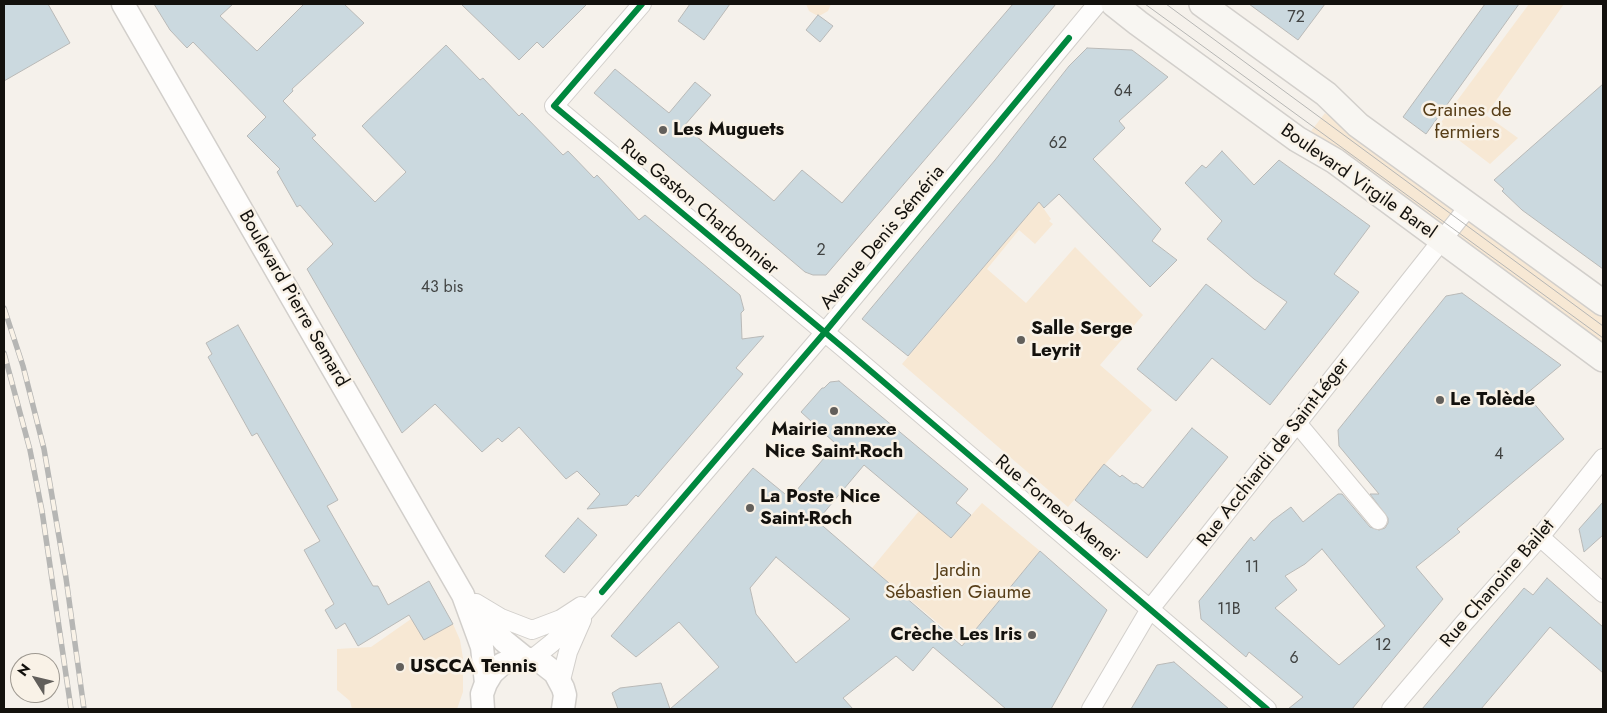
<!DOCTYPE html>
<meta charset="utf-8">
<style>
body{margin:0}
#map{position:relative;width:1607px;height:713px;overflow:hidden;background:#f5f1eb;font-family:Jost,sans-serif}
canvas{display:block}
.frame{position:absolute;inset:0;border:5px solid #13110d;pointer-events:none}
.north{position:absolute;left:10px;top:653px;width:50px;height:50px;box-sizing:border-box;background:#f9f2e7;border:1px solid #9d9890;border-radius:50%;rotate:306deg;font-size:14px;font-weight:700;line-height:20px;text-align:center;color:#13110d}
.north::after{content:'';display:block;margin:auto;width:18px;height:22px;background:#625f5b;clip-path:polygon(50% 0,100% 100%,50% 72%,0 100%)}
</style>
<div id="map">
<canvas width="1607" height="713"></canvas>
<div class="frame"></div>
<div class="north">N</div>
</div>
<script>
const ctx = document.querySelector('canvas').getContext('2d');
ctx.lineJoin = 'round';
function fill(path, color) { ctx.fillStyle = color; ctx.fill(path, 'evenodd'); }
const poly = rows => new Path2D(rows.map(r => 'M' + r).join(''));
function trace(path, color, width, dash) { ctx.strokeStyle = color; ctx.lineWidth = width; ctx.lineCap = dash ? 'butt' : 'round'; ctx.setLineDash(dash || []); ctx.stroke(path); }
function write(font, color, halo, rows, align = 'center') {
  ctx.font = font + ' Jost,sans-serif'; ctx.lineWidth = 5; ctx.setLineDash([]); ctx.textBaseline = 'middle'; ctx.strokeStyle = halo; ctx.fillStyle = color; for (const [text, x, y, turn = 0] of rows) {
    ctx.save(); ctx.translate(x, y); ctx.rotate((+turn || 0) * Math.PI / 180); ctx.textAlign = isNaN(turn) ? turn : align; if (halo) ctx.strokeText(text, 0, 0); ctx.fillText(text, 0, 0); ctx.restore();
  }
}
fill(poly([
 [806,4,831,4,828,11,821,15,816,15,809,11],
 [1529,4,1564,4,1486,115,1518,138,1490,164,1439,125],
 [1325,113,1603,316,1603,345,1311,131],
 [1039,202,1051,219,1049,221,1053,224,1035,244,1019,230,987,269,1026,303,1075,247,1143,315,1100,365,1152,410,1068,507,902,364],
 [982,503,1040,551,963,644,872,568,919,511,951,538],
 [411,619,453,624,460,640,463,658,463,692,457,709,352,709,350,701,337,690,337,649,371,647]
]), '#f7e8d4');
const building = poly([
 [4,4,48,4,70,43,4,81,4,4],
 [154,4,233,4,220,16,257,51,304,4,344,4,364,23,292,89,293,91,283,101,316,135,312,138,375,202,406,172,362,126,446,45,480,80,483,78,519,116,522,113,563,155,568,151,594,178,597,175,639,220,645,215,740,295,744,310,741,313,742,339,764,336,736,368,743,374,638,497,636,495,627,505,587,509,600,494,577,471,566,479,519,427,502,442,498,438,482,452,435,404,402,433,307,269,333,244,300,205,297,207,277,172,280,169,247,136,266,117,193,42,187,48,170,30,154,4],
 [461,4,587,4,543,48,537,42,519,60,461,4],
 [690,4,730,4,704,40,678,21,690,4],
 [1013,4,1056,4,969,108,826,275,813,275,805,272,594,93,615,69,669,113,695,82,711,95,684,126,774,201,802,170,842,203,1013,4],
 [1249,4,1325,4,1298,40,1249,4],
 [1485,4,1519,4,1426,134,1403,117,1485,4],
 [818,15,833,26,820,42,806,30,818,15],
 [1087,48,1132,50,1168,77,1119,121,1125,128,1093,159,1161,229,1152,241,1177,260,1150,287,1059,194,1044,208,1039,202,908,356,862,319,995,160,1069,66,1087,48],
 [1603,84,1603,269,1522,210,1502,191,1504,189,1494,180,1603,84],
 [1222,151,1254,185,1279,160,1370,226,1334,274,1359,292,1270,405,1212,358,1176,401,1137,369,1206,284,1265,330,1287,302,1254,279,1207,239,1222,221,1185,183,1202,165,1206,168,1222,151],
 [1462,293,1561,365,1526,394,1564,439,1457,529,1460,532,1416,567,1443,599,1352,709,1288,709,1303,697,1249,652,1246,657,1201,619,1199,601,1251,537,1254,541,1272,521,1291,507,1303,522,1338,494,1342,494,1370,527,1379,530,1385,528,1388,523,1388,518,1370,494,1379,494,1339,446,1338,430,1446,296,1462,293],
 [1322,549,1385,626,1339,665,1275,608,1297,590,1285,576,1305,564,1322,549],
 [238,325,338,500,327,506,373,586,378,586,388,605,429,581,453,624,424,640,409,615,358,646,345,623,336,629,325,610,334,604,304,550,320,541,257,433,252,436,208,357,212,354,206,343,238,325],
 [839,381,968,489,956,503,971,515,951,538,864,465,817,521,962,646,1040,551,1107,610,1051,709,1006,709,933,647,913,671,896,656,843,698,853,709,618,709,612,693,620,688,661,683,670,709,719,667,679,622,636,657,611,636,753,468,790,498,836,444,801,412,822,388,824,388,830,382,839,381],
 [776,557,850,619,796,663,756,614,750,588,776,557],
 [1192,428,1228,457,1147,558,1075,500,1104,464,1120,477,1122,475,1134,484,1136,483,1143,488,1192,428],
 [1603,502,1603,535,1584,552,1579,529,1603,502],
 [578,518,597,535,564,573,545,556,578,518],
 [1547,578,1603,627,1603,673,1550,627,1481,709,1422,709,1524,588,1533,595,1547,578],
 [1174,662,1229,709,1131,709,1157,665,1174,662]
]);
fill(building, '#cbd9df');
trace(building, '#b9b9b7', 1);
const minor = poly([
 [642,4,554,106,846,350,1267,709],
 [1297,423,1378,520],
 [1540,537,1603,593],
 [476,603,501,618,532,630,561,619,581,606],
 [532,659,552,643,584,613,825,332,1097,4],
 [561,680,568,652,582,620],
 [1091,709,1150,609,1469,206],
 [1391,709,1464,623,1540,537,1603,458]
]);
const tertiary = poly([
 [123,4,463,595,482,647,486,683],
 [472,605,504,641,525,658],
 [483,709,482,694,486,683,492,673,502,664,513,660,525,658,541,662,555,673,563,688,565,695,563,709]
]);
const secondary = poly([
 [1114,4,1138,23,1297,139,1335,161,1603,359],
 [1202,4,1326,94,1358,125,1603,303]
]);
trace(minor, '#d2cfcb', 20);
trace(tertiary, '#d2cfcb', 25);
trace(secondary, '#d2cfcb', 28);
trace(minor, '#fefdfc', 18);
trace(tertiary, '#fefdfc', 22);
trace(secondary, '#f8f6f2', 25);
trace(poly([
 [1145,4,1603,338],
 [1166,4,1603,326]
]), '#b6b6b4', 1);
const rail = poly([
 [4,308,23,366,44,449,66,578,84,709],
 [4,353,30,450,42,511,71,709]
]);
trace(rail, '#b6b6b4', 5.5);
trace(rail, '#f9f2e7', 4, [11]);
trace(poly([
 [642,4,554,106,846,350,1267,709],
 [602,592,825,332,1069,38]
]), '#00873e', 6);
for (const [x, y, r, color] of [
 [663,130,5,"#625f5b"],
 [1021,340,5,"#625f5b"],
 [1440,400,5,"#625f5b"],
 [834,411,5,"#625f5b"],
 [750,508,5,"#625f5b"],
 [1032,635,5,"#625f5b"],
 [400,667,5,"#625f5b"]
]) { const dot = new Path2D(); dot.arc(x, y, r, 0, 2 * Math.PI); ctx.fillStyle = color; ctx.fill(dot); trace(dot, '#f9f2e7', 2); }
write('16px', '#414342', null, [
 ["72",1296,18],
 ["64",1123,92],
 ["62",1058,144],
 ["2",821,251],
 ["43 bis",442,288],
 ["4",1499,455],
 ["11",1252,568],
 ["11B",1229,610],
 ["12",1383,646],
 ["6",1294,659]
]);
write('19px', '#573e18', '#f9f2e7', [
 ["Graines de",1467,111],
 ["fermiers",1467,133],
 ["Jardin",958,571],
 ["Sébastien Giaume",958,593]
]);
write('bold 19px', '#13110d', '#f9f2e7', [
 ["Les Muguets",673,130],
 ["Salle Serge",1031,329],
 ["Leyrit",1031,351],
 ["Le Tolède",1450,400],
 ["Mairie annexe",834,430,"center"],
 ["Nice Saint-Roch",834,452,"center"],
 ["La Poste Nice",760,497],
 ["Saint-Roch",760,519],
 ["Crèche Les Iris",1022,635,"right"],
 ["USCCA Tennis",410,667]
], 'left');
write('19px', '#13110d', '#f9f2e7', [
 ["Boulevard Virgile Barel",1358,182,35],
 ["Rue Gaston Charbonnier",699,208,40],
 ["Avenue Denis Séméria",883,238,-50],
 ["Boulevard Pierre Semard",293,299,60],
 ["Rue Acchiardi de Saint-Léger",1274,453,-52],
 ["Rue Fornero Meneï",1056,509,40],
 ["Rue Chanoine Bailet",1498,584,-49]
]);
</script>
